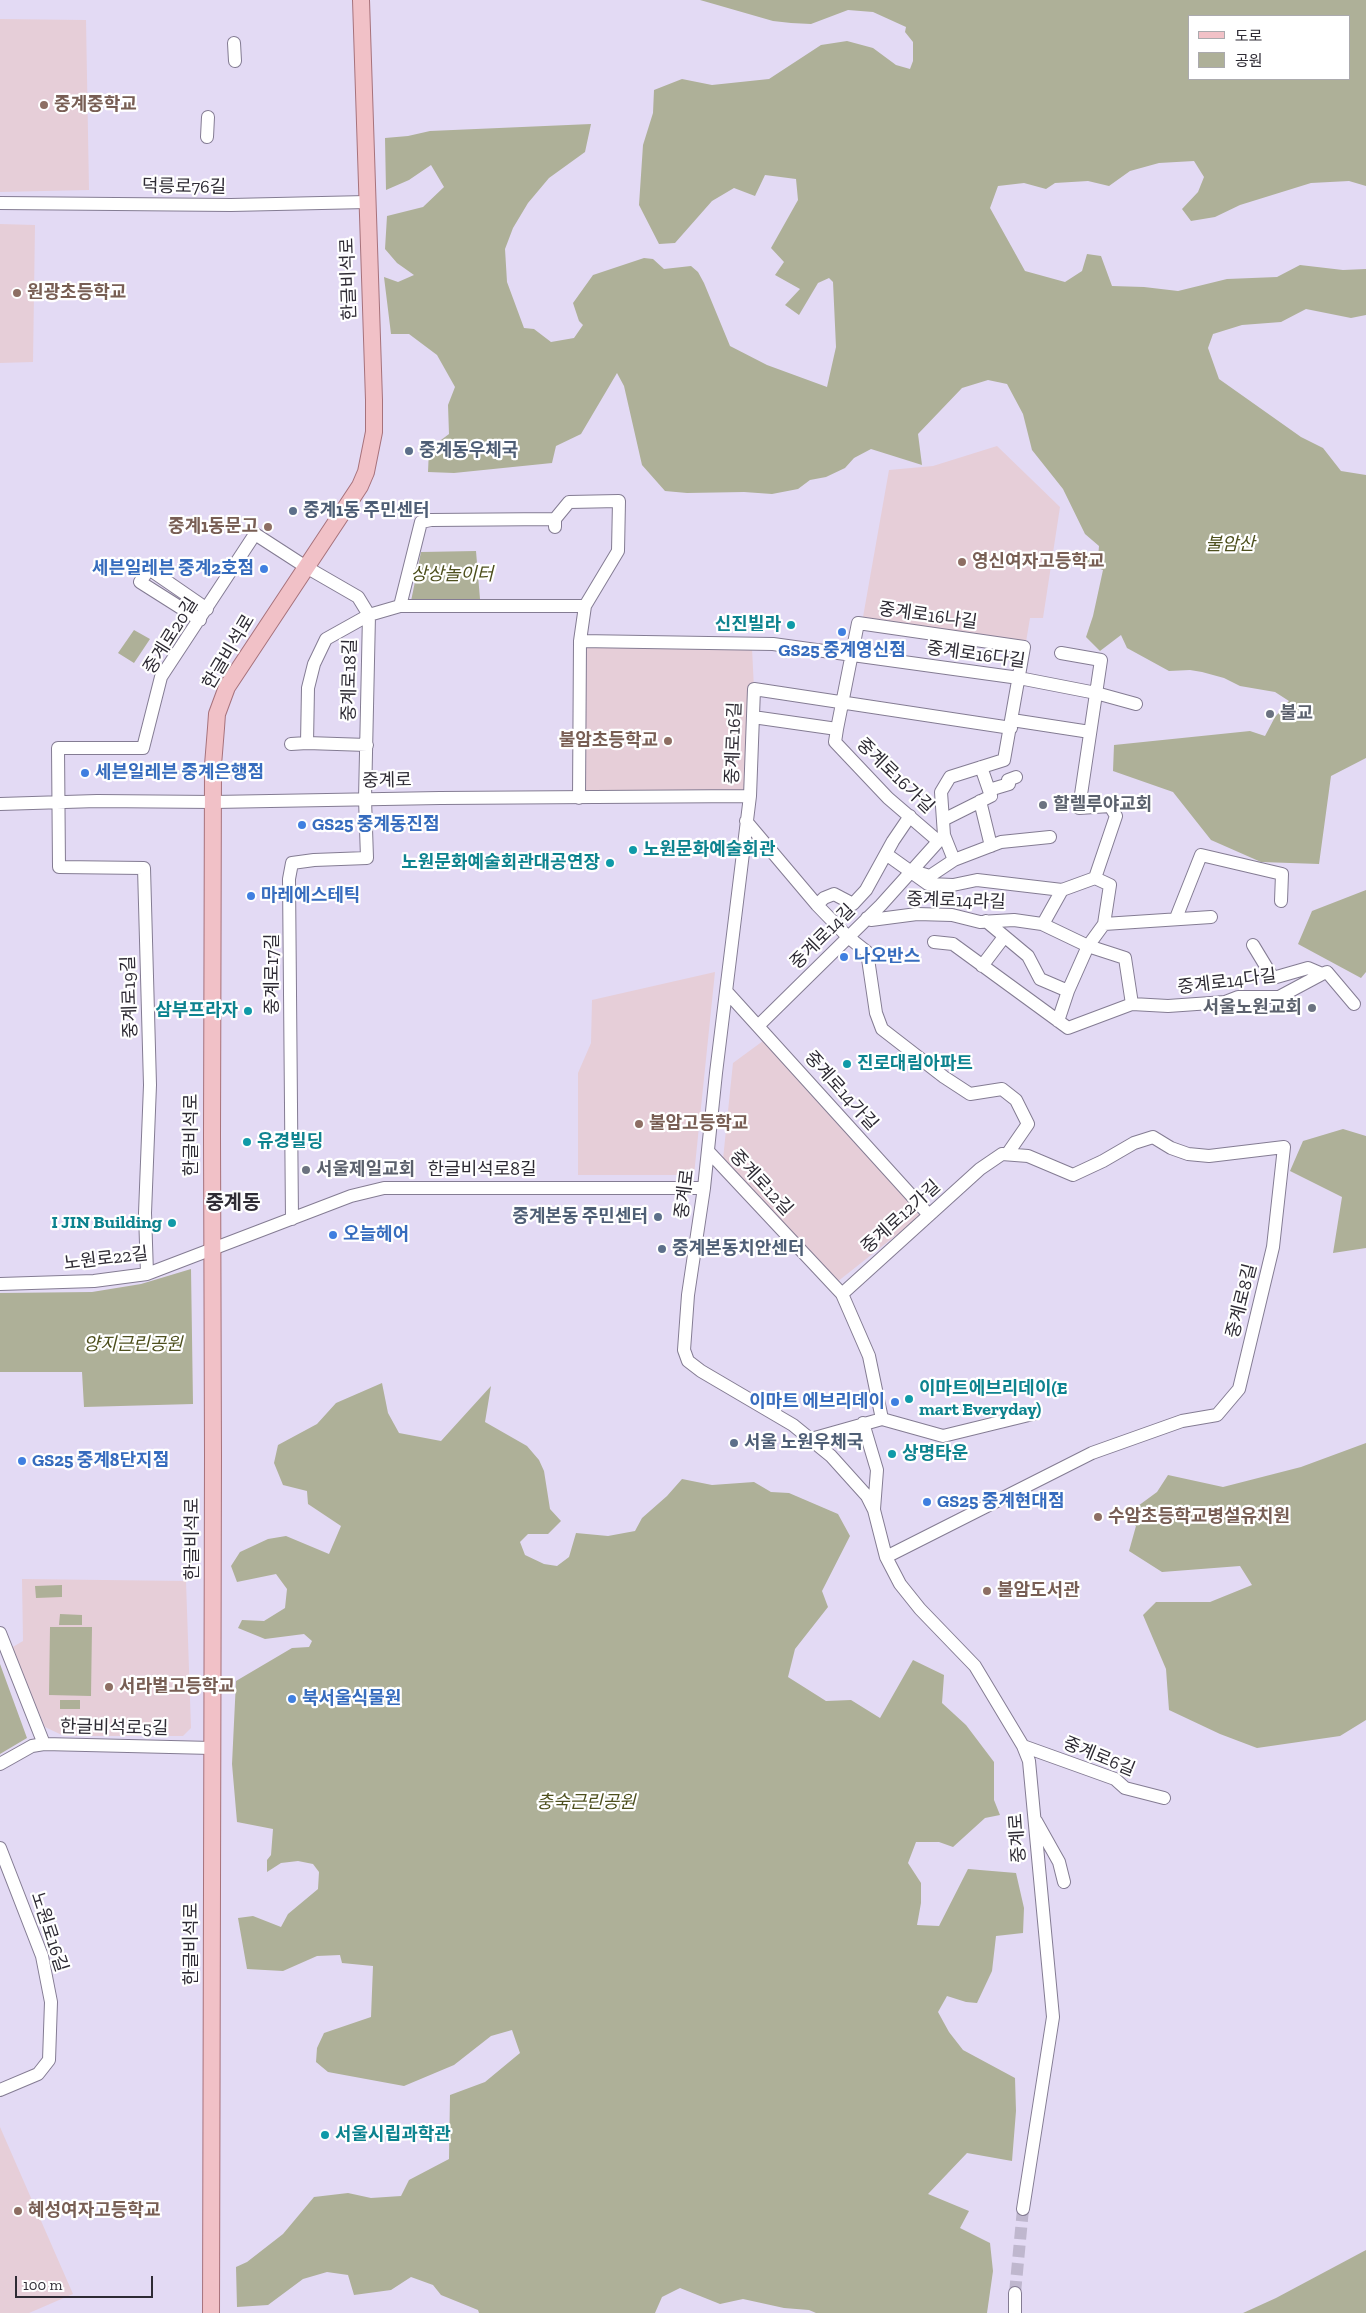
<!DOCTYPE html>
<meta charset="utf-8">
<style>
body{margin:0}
#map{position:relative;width:1366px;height:2313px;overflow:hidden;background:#e3daf4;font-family:"Zilla Slab","Noto Sans KR",serif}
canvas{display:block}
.legend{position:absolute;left:1188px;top:15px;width:162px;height:65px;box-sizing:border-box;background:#fff;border:1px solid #abaaae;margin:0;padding:6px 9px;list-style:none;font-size:15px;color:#2e2b34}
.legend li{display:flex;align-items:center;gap:10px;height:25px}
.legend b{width:25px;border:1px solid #abaaae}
.scale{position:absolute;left:15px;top:2276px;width:138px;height:22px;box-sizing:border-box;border:2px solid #2e2b34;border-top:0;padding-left:6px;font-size:15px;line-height:18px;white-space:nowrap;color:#2e2b34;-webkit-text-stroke:4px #fff;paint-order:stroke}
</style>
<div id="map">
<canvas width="1366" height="2313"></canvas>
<ul class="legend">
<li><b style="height:6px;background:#f1c1c7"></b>도로</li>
<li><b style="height:14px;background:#aeb098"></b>공원</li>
</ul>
<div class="scale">100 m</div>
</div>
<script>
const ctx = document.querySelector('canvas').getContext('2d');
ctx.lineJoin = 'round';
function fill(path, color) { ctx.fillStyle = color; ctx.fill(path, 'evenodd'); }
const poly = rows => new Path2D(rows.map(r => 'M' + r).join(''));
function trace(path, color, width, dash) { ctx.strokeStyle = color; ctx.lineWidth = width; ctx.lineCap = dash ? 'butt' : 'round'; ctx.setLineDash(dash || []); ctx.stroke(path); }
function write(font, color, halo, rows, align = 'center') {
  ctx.font = font + ' "Zilla Slab","Noto Sans KR",serif'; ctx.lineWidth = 4.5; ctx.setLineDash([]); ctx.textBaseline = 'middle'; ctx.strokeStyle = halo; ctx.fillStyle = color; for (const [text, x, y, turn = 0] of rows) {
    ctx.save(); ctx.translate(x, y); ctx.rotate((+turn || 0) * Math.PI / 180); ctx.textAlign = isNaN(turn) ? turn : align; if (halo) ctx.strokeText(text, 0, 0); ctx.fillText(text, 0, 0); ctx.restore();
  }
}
fill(poly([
 [0,19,86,20,89,190,0,192],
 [0,224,35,225,33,362,0,363],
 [997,446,1060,507,1043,618,1030,618,1026,642,863,617,889,470,933,466],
 [586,647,752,648,754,689,747,793,586,793],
 [715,972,694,1175,578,1175,578,1073,591,1043,592,1000],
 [767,1038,923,1214,837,1282,723,1159,733,1063],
 [22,1579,186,1581,191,1728,183,1736,64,1736,45,1727,11,1648,23,1641],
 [0,2127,73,2294,29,2313,0,2313]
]), '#e6ced8');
fill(poly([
 [700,0,1366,0,1366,186,1349,181,1311,183,1240,205,1215,217,1191,221,1182,209,1198,192,1204,177,1194,161,1159,163,1130,171,1109,186,1088,181,1055,183,1046,189,1024,183,998,186,990,208,1025,271,1065,282,1082,271,1087,254,1101,256,1112,286,1144,287,1178,291,1227,279,1277,277,1300,265,1343,270,1366,269,1366,315,1351,318,1306,309,1281,322,1242,325,1213,334,1208,348,1219,379,1301,437,1323,448,1341,471,1366,475,1366,758,1331,776,1319,864,1261,862,1211,840,1173,792,1113,771,1114,745,1250,731,1265,736,1275,717,1289,701,1275,692,1240,686,1224,678,1202,672,1190,670,1169,671,1127,648,1121,635,1100,651,1086,637,1093,616,1103,570,1075,559,1079,553,1098,558,1099,546,1085,534,1063,489,1032,450,1023,414,1007,384,988,380,962,388,918,434,922,465,871,449,854,458,845,468,826,477,810,480,798,489,772,494,744,492,687,493,665,491,642,465,624,386,617,373,581,434,556,446,552,463,454,473,428,472,429,449,449,434,448,405,455,387,437,355,409,334,391,334,384,277,398,282,414,275,397,263,385,249,387,216,423,207,444,187,431,165,409,180,386,190,385,138,408,136,430,131,591,124,585,152,549,178,528,203,513,228,505,249,507,282,524,328,534,329,551,342,574,338,583,325,579,321,573,303,593,275,644,258,653,259,664,269,691,266,698,272,704,283,730,346,767,365,827,387,836,347,833,282,829,278,818,283,799,315,785,305,800,289,775,275,784,262,771,248,798,200,796,179,765,175,755,196,734,188,712,201,675,243,659,244,639,205,643,145,653,113,654,90,682,79,712,85,769,79,821,45,847,41,873,48,896,65,910,69,913,61,913,42,905,32,906,27,873,12,848,10,811,24,791,23,773,21],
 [1190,16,1350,16,1350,79,1190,79],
 [476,551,480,599,411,601,421,552],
 [134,630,150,639,134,663,118,653],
 [1366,890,1366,972,1361,978,1298,944,1312,911],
 [1343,1129,1366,1136,1366,1248,1333,1253,1342,1197,1290,1171,1303,1141],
 [191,1269,193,1404,84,1407,82,1372,0,1372,0,1293,92,1292,141,1284],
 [382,1383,388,1413,399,1433,441,1441,491,1386,485,1422,527,1446,539,1460,544,1471,550,1509,561,1521,548,1534,528,1534,520,1542,525,1555,544,1564,557,1566,569,1557,576,1533,608,1536,635,1531,642,1518,667,1496,682,1479,712,1485,754,1482,771,1492,789,1493,838,1514,850,1536,822,1591,828,1607,795,1649,788,1677,826,1701,851,1700,880,1718,913,1660,944,1675,942,1703,966,1725,994,1762,994,1800,1000,1815,985,1818,953,1847,939,1842,916,1842,908,1863,921,1883,921,1903,917,1925,939,1926,968,1869,1016,1873,1024,1908,1023,1933,996,1936,992,1971,977,2003,966,2002,947,1996,938,2012,949,2032,963,2050,1015,2078,1016,2111,1012,2161,967,2153,928,2194,969,2211,960,2228,990,2243,993,2271,987,2313,816,2313,809,2310,784,2308,743,2299,720,2304,680,2288,662,2297,655,2313,479,2313,478,2310,441,2295,433,2285,411,2277,391,2290,354,2295,348,2275,327,2272,303,2279,268,2305,237,2307,236,2267,247,2262,283,2234,314,2197,348,2193,371,2198,401,2196,409,2180,449,2159,450,2095,485,2082,520,2053,512,2030,491,2036,454,2065,404,2086,328,2072,316,2062,317,2048,324,2033,371,2017,373,1966,342,1963,340,1955,317,1956,283,1971,247,1969,238,1918,253,1916,281,1927,288,1914,318,1889,319,1872,313,1864,298,1861,281,1863,267,1872,267,1860,271,1855,273,1829,237,1822,232,1764,236,1681,292,1648,309,1647,312,1641,304,1634,265,1639,238,1628,242,1620,264,1621,285,1608,287,1589,276,1574,237,1582,231,1566,240,1552,268,1539,286,1536,329,1554,341,1526,308,1504,307,1491,283,1485,274,1463,278,1445,317,1424,336,1403],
 [1366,1443,1366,1720,1340,1736,1257,1748,1220,1734,1169,1710,1166,1669,1143,1615,1156,1602,1210,1602,1252,1585,1240,1566,1162,1572,1129,1551,1136,1526,1123,1517,1157,1492,1168,1475,1223,1487,1301,1467],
 [62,1585,62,1597,36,1598,35,1586],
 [60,1614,82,1615,82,1625,59,1625],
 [50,1627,92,1627,91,1696,49,1695],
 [0,1664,27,1738,0,1754],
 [60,1700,80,1700,80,1709,60,1709],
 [1366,2250,1366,2313,1243,2313,1276,2298]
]), '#aeb098');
trace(poly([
 [1015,2293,1023,2209]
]), '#bfb7ce', 12, [12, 6]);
const minor = poly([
 [234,43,235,61],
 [207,137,208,117],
 [0,203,231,205,367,202],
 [555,527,555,519,569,502,619,501,618,551,585,606,580,641],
 [400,606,585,606],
 [200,620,140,582,149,569,207,609],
 [753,717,837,729,835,742,888,798,938,841],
 [1012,720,1090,732],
 [291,744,307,743],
 [367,745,307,743,308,688,314,664,326,639,369,615,400,606,421,522,431,520,555,519],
 [989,790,1009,784,1008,780,1016,777],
 [750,796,754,689,1011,728],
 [579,798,580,641,773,644,1019,678,1096,693,1136,704],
 [980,801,991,846],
 [0,804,97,801,214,802,440,798,750,796,716,1073,704,1188,688,1295,684,1350,688,1361,701,1371,793,1425,831,1456,867,1496,874,1510,886,1557,900,1584,920,1609,975,1666,1023,1746,1029,1761,1053,2017,1023,2209],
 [943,820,991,796,981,767],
 [746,821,817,905,848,937,867,952,876,1013,882,1029,944,1077,970,1094,1002,1089,1016,1100,1028,1124,1008,1153],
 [944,835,954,860],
 [886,854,928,884,953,885,977,880,1062,890,1095,878,1116,816,1110,806,1079,808,1101,660,1061,653],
 [916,872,930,876,954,860,1001,842,1050,837],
 [817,905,824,898,834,894,853,904,866,890,893,841,910,816],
 [867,918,871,920,917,914,952,915,980,922,1014,920,1042,924,1088,946,1104,924,1110,885,1095,878],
 [1176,918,1201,855,1282,874,1281,901],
 [986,921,1028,956,1040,979,1068,991],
 [1043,924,1062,890],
 [1104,924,1211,917],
 [934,942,953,944,1068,1028,1132,1004,1168,1006,1225,1002,1238,997,1279,997,1322,974],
 [1253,945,1273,978,1308,968,1322,974,1327,972,1354,1004],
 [982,966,1004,937],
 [726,991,929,1215],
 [1058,1021,1068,991,1088,946,1125,958,1132,1004],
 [758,1026,881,905,944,835,941,792,950,777,1004,760,1024,647,858,623,837,729],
 [708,1151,842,1294,869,1356,882,1419],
 [147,1274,145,1213,150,1085,144,868,59,867,58,748,143,748,161,677,255,534,306,567,358,597,369,615,365,799,367,858,314,860,292,863,289,879,292,1219],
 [0,1284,94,1281,147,1274,351,1196,384,1188,704,1188],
 [842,1294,980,1169,1002,1154,1028,1156,1073,1175,1103,1161,1134,1143,1153,1137,1171,1148,1188,1154,1209,1156,1284,1147,1273,1247,1239,1389,1217,1415,1182,1421,1092,1453,886,1557],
 [863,1423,877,1470,874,1509],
 [811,1439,882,1419,943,1436,1033,1414],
 [0,1633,44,1744],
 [1023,1746,1115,1779,1125,1788,1164,1798],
 [0,1764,32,1746,44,1744,212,1748],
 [1036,1821,1059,1862,1064,1882],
 [0,1848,42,1956,51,2002,49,2060,38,2074,0,2090],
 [1015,2293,1015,2313]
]);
const major = poly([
 [211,2313,213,1455,212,1135,213,765,216,728,217,714,227,687,360,486,366,472,374,432,374,400,361,0]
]);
trace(minor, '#847c93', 14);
trace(major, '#a7727b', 18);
trace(minor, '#fff', 12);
trace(major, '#f1c1c7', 16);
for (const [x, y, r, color] of [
 [44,105,5,"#8d6e63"],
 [17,293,5,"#8d6e63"],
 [409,451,5,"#5c6f8a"],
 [293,511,5,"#5c6f8a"],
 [268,527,5,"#8d6e63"],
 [962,562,5,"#8d6e63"],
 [264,569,5,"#3f7fe0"],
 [791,625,5,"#0f9aa8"],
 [842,632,5,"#3f7fe0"],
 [1270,714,5,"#6b7280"],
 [668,741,5,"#8d6e63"],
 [85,773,5,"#3f7fe0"],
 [1043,805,5,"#6b7280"],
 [302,825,5,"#3f7fe0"],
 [633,850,5,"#0f9aa8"],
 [610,863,5,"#0f9aa8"],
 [251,896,5,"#3f7fe0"],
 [844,957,5,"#3f7fe0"],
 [1312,1008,5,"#6b7280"],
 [248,1011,5,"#0f9aa8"],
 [847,1064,5,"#0f9aa8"],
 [639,1124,5,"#8d6e63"],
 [247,1142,5,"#0f9aa8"],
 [306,1170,5,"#6b7280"],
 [658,1217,5,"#5c6f8a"],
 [172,1223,5,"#0f9aa8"],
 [333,1235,5,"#3f7fe0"],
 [662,1249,5,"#5c6f8a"],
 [909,1399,5,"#0f9aa8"],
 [895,1402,5,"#3f7fe0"],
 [734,1443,5,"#5c6f8a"],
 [892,1454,5,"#0f9aa8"],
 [22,1461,5,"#3f7fe0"],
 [927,1502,5,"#3f7fe0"],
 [1098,1517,5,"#8d6e63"],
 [987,1591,5,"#8d6e63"],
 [109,1687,5,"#8d6e63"],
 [292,1699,5,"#3f7fe0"],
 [325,2135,5,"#0f9aa8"],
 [18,2211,5,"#8d6e63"]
]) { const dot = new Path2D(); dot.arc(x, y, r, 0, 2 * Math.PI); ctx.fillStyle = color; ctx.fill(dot); trace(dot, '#fff', 2); }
write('bold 18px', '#785e54', '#fff', [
 ["중계중학교",54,105],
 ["원광초등학교",27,293],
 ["중계1동문고",258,527,"right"],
 ["영신여자고등학교",972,562],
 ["불암초등학교",658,741,"right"],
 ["불암고등학교",649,1124],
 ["수암초등학교병설유치원",1108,1517],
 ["불암도서관",997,1591],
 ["서라벌고등학교",119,1687],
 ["혜성여자고등학교",28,2211]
], 'left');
write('18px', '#2e2b34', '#fff', [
 ["덕릉로76길",184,187,1],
 ["한글비석로",349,279,-92],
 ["중계로16나길",928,616,8],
 ["중계로20길",171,636,-58],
 ["한글비석로",229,652,-59],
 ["중계로16다길",976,655,8],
 ["중계로18길",350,680,-89],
 ["중계로16길",734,743,-88],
 ["중계로16가길",895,776,44],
 ["중계로",387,781,-1],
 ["중계로14라길",956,901,2],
 ["중계로14길",823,937,-45],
 ["중계로17길",273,974,-90],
 ["중계로14다길",1227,982,-7],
 ["중계로19길",130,997,-92],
 ["중계로14가길",841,1091,48],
 ["한글비석로",192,1135,-90],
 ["한글비석로8길",482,1170],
 ["중계로12길",761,1183,47],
 ["중계로",685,1194,-83],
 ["중계로12가길",901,1217,-42],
 ["노원로22길",106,1259,-7],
 ["중계로8길",1242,1301,-76],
 ["한글비석로",193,1539,-90],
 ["한글비석로5길",114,1728,1],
 ["중계로6길",1099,1757,22],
 ["중계로",1018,1838,-94],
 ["노원로16길",49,1932,72],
 ["한글비석로",192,1944,-90]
]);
write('bold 18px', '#4e5e75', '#fff', [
 ["중계동우체국",419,451],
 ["중계1동 주민센터",303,511],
 ["중계본동 주민센터",648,1217,"right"],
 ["중계본동치안센터",672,1249],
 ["서울 노원우체국",744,1443]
], 'left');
write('italic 18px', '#4d4f1d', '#fff', [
 ["불암산",1230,545],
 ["상상놀이터",452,575],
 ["양지근린공원",133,1345],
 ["충숙근린공원",586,1803]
]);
write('bold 18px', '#366cbe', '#fff', [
 ["세븐일레븐 중계2호점",254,569,"right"],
 ["GS25 중계영신점",842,651,"center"],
 ["세븐일레븐 중계은행점",95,773],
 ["GS25 중계동진점",312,825],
 ["마레에스테틱",261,896],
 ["나오반스",854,957],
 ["오늘헤어",343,1235],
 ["이마트 에브리데이",885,1402,"right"],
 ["GS25 중계8단지점",32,1461],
 ["GS25 중계현대점",937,1502],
 ["북서울식물원",302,1699]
], 'left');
write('bold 18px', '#0d838f', '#fff', [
 ["신진빌라",781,625,"right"],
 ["노원문화예술회관",643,850],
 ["노원문화예술회관대공연장",600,863,"right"],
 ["삼부프라자",238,1011,"right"],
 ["진로대림아파트",857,1064],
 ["유경빌딩",257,1142],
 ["I JIN Building",162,1223,"right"],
 ["이마트에브리데이(E",919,1389],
 ["mart Everyday)",919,1410],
 ["상명타운",902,1454],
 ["서울시립과학관",335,2135]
], 'left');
write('bold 18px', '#5b616d', '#fff', [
 ["불교",1280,714],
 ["할렐루야교회",1053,805],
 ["서울노원교회",1302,1008,"right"],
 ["서울제일교회",316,1170]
], 'left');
write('bold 20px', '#2e2b34', '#fff', [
 ["중계동",233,1203]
]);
</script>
